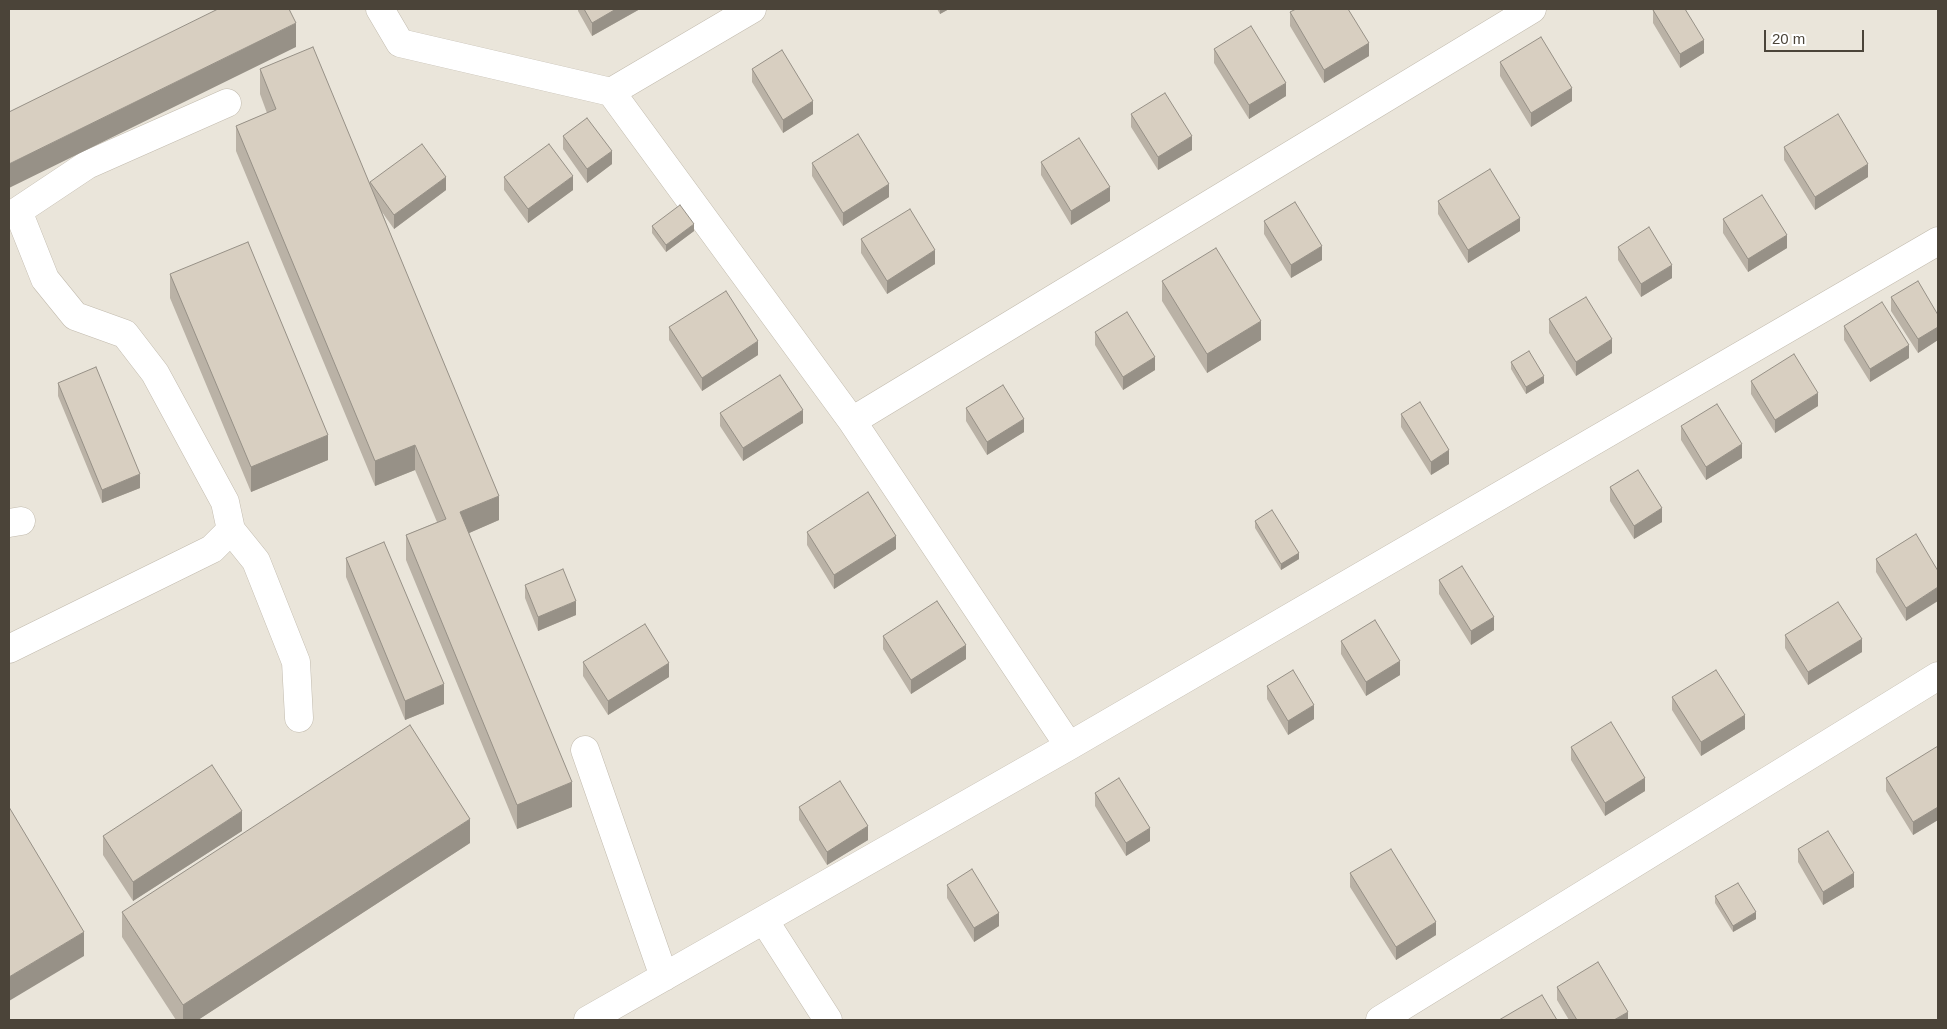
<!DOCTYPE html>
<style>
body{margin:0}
#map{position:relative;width:1947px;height:1029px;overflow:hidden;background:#f6f3ec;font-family:Helvetica,sans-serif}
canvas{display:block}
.frame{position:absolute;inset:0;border:10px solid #4b4439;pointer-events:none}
.scale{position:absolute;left:1764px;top:30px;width:100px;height:22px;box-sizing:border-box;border:2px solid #4b4439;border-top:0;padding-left:6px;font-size:15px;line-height:18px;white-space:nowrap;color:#4b4439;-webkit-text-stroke:4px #fff;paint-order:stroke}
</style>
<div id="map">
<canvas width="1947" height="1029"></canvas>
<div class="frame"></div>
<div class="scale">20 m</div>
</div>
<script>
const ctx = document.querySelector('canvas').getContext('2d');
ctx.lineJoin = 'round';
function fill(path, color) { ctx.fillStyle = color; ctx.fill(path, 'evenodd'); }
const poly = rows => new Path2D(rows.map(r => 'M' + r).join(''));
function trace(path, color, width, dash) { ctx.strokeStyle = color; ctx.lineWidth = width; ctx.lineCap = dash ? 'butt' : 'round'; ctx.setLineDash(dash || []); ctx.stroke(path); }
fill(poly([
 [9,9,1938,9,1938,1020,9,1020]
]), '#eae5da');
const minor = poly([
 [380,9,400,43,611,92,852,421,1069,746],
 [611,92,752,9],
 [852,421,1532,9],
 [9,523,21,521],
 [231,530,256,561,296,662,299,718],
 [9,649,212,549,231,530,225,502,155,373,125,334,75,316,45,279,18,211,87,165,227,103],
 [585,750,664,977],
 [764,920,828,1020],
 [588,1020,1069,746,1938,241],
 [1380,1020,1938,676]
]);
trace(minor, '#c2bbae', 29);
trace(minor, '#fff', 28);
fill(poly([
 [578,9,640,9,592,36,578,11],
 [937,9,949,9,940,14],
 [1653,10,1704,53,1680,68,1653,23],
 [1290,12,1369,56,1324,83,1290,26],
 [1214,49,1286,96,1249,119,1214,63],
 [1500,62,1572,101,1531,127,1500,76],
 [260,69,370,183,446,190,394,229,382,212,499,520,469,533,572,807,517,829,406,560,406,535,437,522,415,470,375,486,236,151,236,126,267,113,260,94],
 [752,69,813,114,783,133,752,82],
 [1131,114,1192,150,1158,170,1131,127],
 [563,136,612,164,587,183,563,149],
 [1784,147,1868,177,1815,210,1784,160],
 [1041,162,1110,201,1071,225,1041,175],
 [812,163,889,197,843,226,812,176],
 [504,177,573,190,528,223,504,190],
 [1438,201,1520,231,1468,263,1438,214],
 [1723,219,1787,248,1748,272,1723,233],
 [1264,221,1322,260,1291,278,1264,234],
 [652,226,694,231,666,252,652,233],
 [861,239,935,264,887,294,861,253],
 [1618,247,1672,278,1641,297,1618,260],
 [170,274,328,460,251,492,170,298],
 [1162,281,1261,340,1207,373,1162,301],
 [1891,297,1938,315,1938,340,1918,353,1891,311],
 [1549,319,1612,353,1576,376,1549,333],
 [1844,326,1909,358,1870,382,1844,340],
 [669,327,758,355,702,391,669,340],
 [1095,332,1155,370,1123,390,1095,345],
 [1511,362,1544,383,1526,394,1511,369],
 [1751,381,1818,406,1775,433,1751,394],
 [58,383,140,488,102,503,58,396],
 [966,408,1024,432,987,455,966,421],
 [720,413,803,423,743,461,720,426],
 [1401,414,1449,464,1431,475,1401,427],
 [1681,426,1742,458,1706,480,1681,440],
 [1610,487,1662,522,1634,539,1610,501],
 [1255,521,1299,559,1281,570,1255,528],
 [807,532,896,549,834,589,807,545],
 [1916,534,1906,621,1876,572,1876,559],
 [346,558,444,704,405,720,346,577],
 [1439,580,1494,630,1471,645,1439,594],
 [525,585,576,615,538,631,525,598],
 [1785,635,1862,652,1808,685,1785,648],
 [883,636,966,659,911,694,883,649],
 [1341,641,1400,675,1366,696,1341,654],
 [583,662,669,677,608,715,583,676],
 [1267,686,1314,719,1288,735,1267,699],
 [1672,697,1745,729,1701,756,1672,710],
 [1571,747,1645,791,1605,816,1571,760],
 [1938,747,1938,820,1913,835,1886,791,1886,778],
 [1095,793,1150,841,1126,856,1095,806],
 [799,807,868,840,827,865,799,820],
 [242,831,133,901,103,855,103,836],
 [470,843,198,1020,176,1020,122,937,122,912],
 [1798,849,1854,887,1823,905,1798,862],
 [1350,873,1436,935,1396,960,1350,887],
 [947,885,999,926,974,942,947,898],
 [1715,896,1756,919,1733,932,1715,903],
 [1557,987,1628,1020,1569,1020,1557,1000]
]), '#bab2a6');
fill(poly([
 [616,9,640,9,592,36,592,23],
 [940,9,949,9,940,14],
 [296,23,296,47,9,188,9,164],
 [1704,40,1704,53,1680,68,1680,54],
 [1369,43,1369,56,1324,83,1324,70],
 [1286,83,1286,96,1249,119,1249,105],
 [1572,88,1572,101,1531,127,1531,113],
 [813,101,813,114,783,133,783,120],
 [1192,136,1192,150,1158,170,1158,157],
 [612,151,612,164,587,183,587,169],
 [1868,164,1868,177,1815,210,1815,197],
 [573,176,573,190,528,223,528,209],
 [446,177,446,190,394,229,394,215],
 [889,184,889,197,843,226,843,213],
 [1110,187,1110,201,1071,225,1071,211],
 [1520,218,1520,231,1468,263,1468,250],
 [694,224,694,231,666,252,666,245],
 [1787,235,1787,248,1748,272,1748,259],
 [1322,246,1322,260,1291,278,1291,265],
 [935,250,935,264,887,294,887,281],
 [1672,265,1672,278,1641,297,1641,284],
 [1261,321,1261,340,1207,373,1207,354],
 [1938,327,1938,340,1918,353,1918,339],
 [1612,339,1612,353,1576,376,1576,362],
 [758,341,758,355,702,391,702,378],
 [1909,345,1909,358,1870,382,1870,369],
 [1155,357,1155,370,1123,390,1123,377],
 [1544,376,1544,383,1526,394,1526,387],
 [1818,393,1818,406,1775,433,1775,420],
 [803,410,803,423,743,461,743,448],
 [1024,419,1024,432,987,455,987,442],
 [328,435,328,460,251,492,251,467],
 [1742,444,1742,458,1706,480,1706,467],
 [415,445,415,470,375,486,375,461],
 [1449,450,1449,464,1431,475,1431,462],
 [140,474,140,488,102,503,102,490],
 [499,496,499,520,460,537,460,512],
 [1662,508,1662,522,1634,539,1634,526],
 [896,536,896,549,834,589,834,575],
 [1299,553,1299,559,1281,570,1281,564],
 [1938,587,1938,601,1906,621,1906,608],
 [576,601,576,615,538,631,538,617],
 [1494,617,1494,630,1471,645,1471,631],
 [1862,639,1862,652,1808,685,1808,672],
 [966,645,966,659,911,694,911,680],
 [1400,661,1400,675,1366,696,1366,682],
 [669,663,669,677,608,715,608,701],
 [444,684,444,704,405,720,405,701],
 [1314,705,1314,719,1288,735,1288,721],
 [1745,715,1745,729,1701,756,1701,742],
 [1645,778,1645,791,1605,816,1605,803],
 [572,782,572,807,517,829,517,805],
 [1938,807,1938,820,1913,835,1913,822],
 [242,811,242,831,133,901,133,882],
 [470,819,470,843,198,1020,183,1020,183,1005],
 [868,826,868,840,827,865,827,852],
 [1150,828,1150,841,1126,856,1126,843],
 [1854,873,1854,887,1823,905,1823,892],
 [1756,912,1756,919,1733,932,1733,926],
 [999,913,999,926,974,942,974,928],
 [1436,922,1436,935,1396,960,1396,947],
 [84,932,84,956,9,1001,9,977],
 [1628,1012,1628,1020,1614,1020]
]), '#979187');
const building = poly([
 [218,9,289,9,296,23,9,164,9,112,218,9],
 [584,9,616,9,592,23,584,9],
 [1296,9,1348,9,1369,43,1324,70,1290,12,1296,9],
 [1655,9,1685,9,1704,40,1680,54,1653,10,1655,9],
 [1251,26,1286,83,1249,105,1214,49,1251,26],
 [1541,37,1572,88,1531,113,1500,62,1541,37],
 [313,47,499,496,460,512,572,782,517,805,406,535,446,519,415,445,375,461,236,126,276,109,260,69,313,47],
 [782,50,813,101,783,120,752,69,782,50],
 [1165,93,1192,136,1158,157,1131,114,1165,93],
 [1838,114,1868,164,1815,197,1784,147,1838,114],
 [587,118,612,151,587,169,563,136,587,118],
 [858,134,889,184,843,213,812,163,858,134],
 [1079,138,1110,187,1071,211,1041,162,1079,138],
 [422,144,446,177,394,215,370,182,422,144],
 [549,144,573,176,528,209,504,177,549,144],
 [1490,169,1520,218,1468,250,1438,201,1490,169],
 [1762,195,1787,235,1748,259,1723,219,1762,195],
 [1295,202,1322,246,1291,265,1264,221,1295,202],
 [680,205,694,224,666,245,652,226,680,205],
 [910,209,935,250,887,281,861,239,910,209],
 [1649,227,1672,265,1641,284,1618,247,1649,227],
 [248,242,328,435,251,467,170,274,248,242],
 [1216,248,1261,321,1207,354,1162,281,1216,248],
 [1918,281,1938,315,1938,327,1918,339,1891,297,1918,281],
 [726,291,758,341,702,378,669,327,726,291],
 [1586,297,1612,339,1576,362,1549,319,1586,297],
 [1882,302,1909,345,1870,369,1844,326,1882,302],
 [1127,312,1155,357,1123,377,1095,332,1127,312],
 [1529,351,1544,376,1526,387,1511,362,1529,351],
 [1794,354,1818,393,1775,420,1751,381,1794,354],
 [96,367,140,474,102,490,58,383,96,367],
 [780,375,803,410,743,448,720,413,780,375],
 [1003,385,1024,419,987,442,966,408,1003,385],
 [1420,402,1449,450,1431,462,1401,414,1420,402],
 [1717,404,1742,444,1706,467,1681,426,1717,404],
 [1638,470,1662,508,1634,526,1610,487,1638,470],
 [868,492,896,536,834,575,807,532,868,492],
 [1272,510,1299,553,1281,564,1255,521,1272,510],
 [1916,534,1938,571,1938,587,1906,608,1876,559,1916,534],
 [384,542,444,684,405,701,346,558,384,542],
 [1462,566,1494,617,1471,631,1439,580,1462,566],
 [563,569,576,601,538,617,525,585,563,569],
 [937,601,966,645,911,680,883,636,937,601],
 [1838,602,1862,639,1808,672,1785,635,1838,602],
 [1375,620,1400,661,1366,682,1341,641,1375,620],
 [645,624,669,663,608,701,583,662,645,624],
 [1293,670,1314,705,1288,721,1267,686,1293,670],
 [1716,670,1745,715,1701,742,1672,697,1716,670],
 [1611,722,1645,778,1605,803,1571,747,1611,722],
 [410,725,470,819,183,1005,122,912,410,725],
 [1938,746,1938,807,1913,822,1886,778,1938,746],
 [212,765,242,811,133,882,103,836,212,765],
 [1119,778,1150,828,1126,843,1095,793,1119,778],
 [840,781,868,826,827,852,799,807,840,781],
 [9,807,84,932,9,977,9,807],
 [1828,831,1854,873,1823,892,1798,849,1828,831],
 [1391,849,1436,922,1396,947,1350,873,1391,849],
 [972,869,999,913,974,928,947,885,972,869],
 [1738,883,1756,912,1733,926,1715,896,1738,883],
 [1598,962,1628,1012,1614,1020,1577,1020,1557,987,1598,962],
 [1542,995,1557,1020,1499,1020,1542,995]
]);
fill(building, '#d8cfc1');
trace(building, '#979187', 1);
</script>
